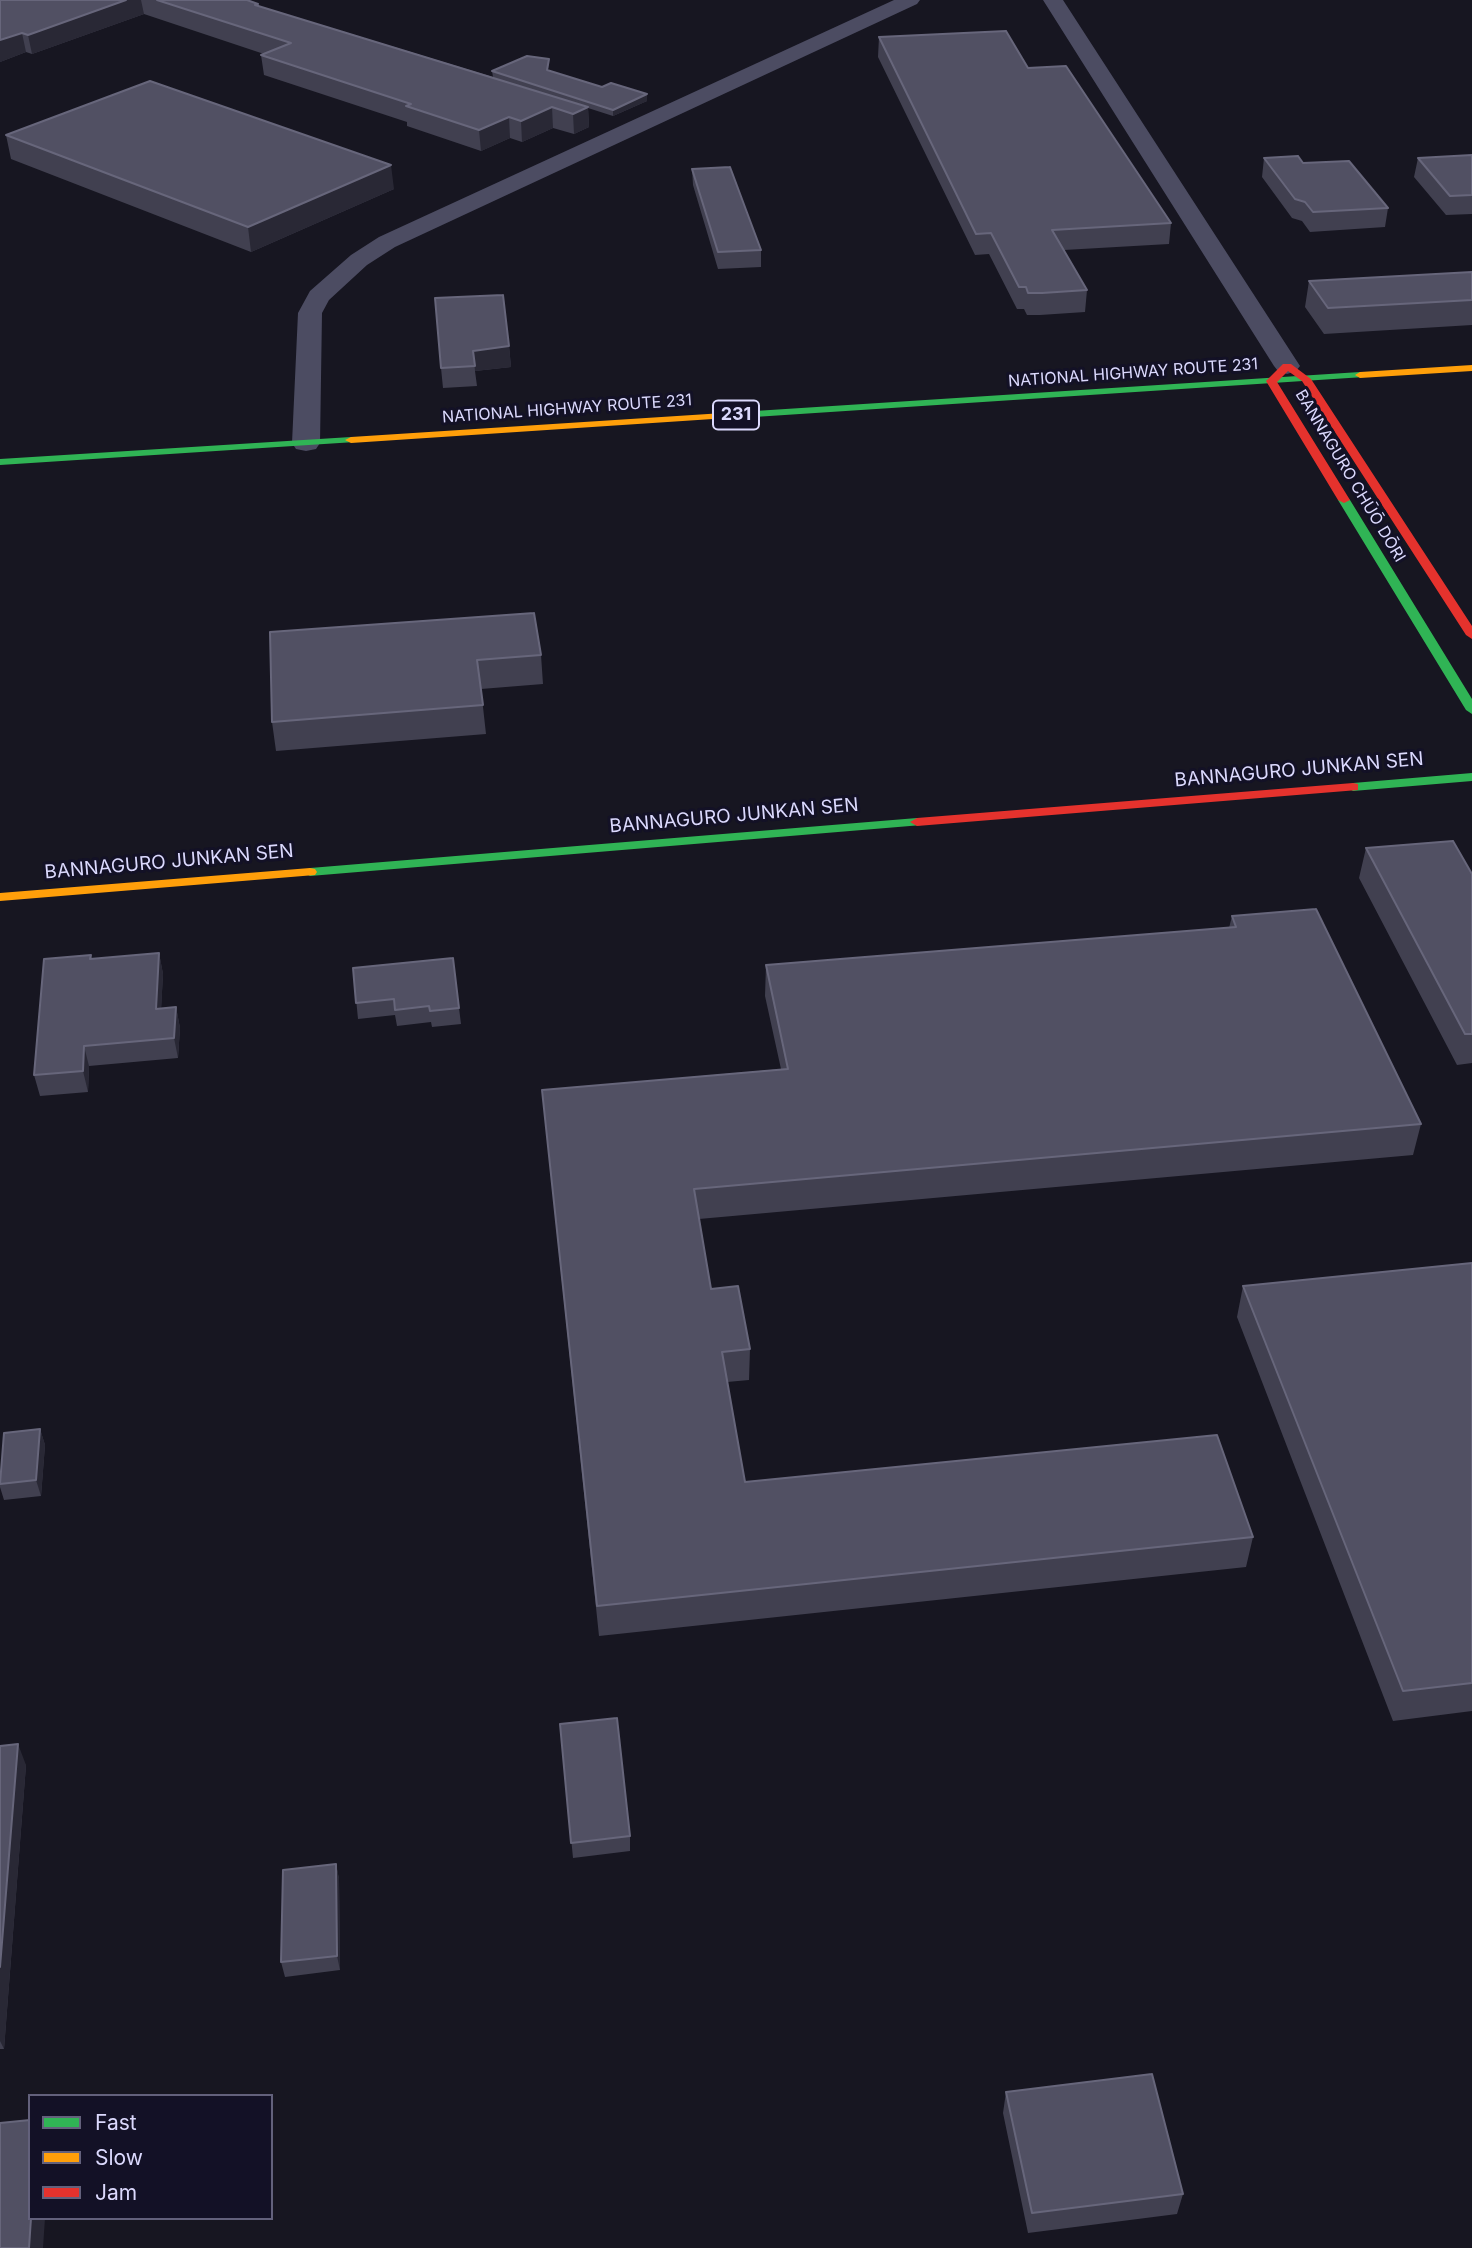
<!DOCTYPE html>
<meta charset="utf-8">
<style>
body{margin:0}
#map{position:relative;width:1472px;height:2248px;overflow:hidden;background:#171621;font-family:Inter,sans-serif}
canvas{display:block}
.legend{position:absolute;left:28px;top:2094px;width:245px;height:126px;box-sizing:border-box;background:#131126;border:2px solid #63617c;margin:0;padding:9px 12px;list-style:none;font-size:21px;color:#dbd9fd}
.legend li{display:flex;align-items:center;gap:14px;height:35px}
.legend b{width:35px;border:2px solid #63617c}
</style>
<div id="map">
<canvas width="1472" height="2248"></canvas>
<ul class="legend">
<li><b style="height:9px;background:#30b455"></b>Fast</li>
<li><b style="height:9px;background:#ff9f0a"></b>Slow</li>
<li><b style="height:9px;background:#e5322d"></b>Jam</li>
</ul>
</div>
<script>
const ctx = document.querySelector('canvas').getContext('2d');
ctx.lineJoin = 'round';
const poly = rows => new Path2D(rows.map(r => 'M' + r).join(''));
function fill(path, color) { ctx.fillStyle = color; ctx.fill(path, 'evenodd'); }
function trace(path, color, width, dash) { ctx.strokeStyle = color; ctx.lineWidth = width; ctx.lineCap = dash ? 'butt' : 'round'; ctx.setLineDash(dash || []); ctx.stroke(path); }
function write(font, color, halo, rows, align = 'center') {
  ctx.font = font + ' Inter,sans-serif'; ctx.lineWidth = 6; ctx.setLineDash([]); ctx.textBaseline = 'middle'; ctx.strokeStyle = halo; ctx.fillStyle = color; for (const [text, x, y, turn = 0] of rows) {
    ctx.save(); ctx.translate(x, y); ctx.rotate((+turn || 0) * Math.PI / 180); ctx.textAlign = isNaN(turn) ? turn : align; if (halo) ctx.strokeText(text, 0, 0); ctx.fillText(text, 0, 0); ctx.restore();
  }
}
fill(poly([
 [894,0,920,0,917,4,395,247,367,265,329,300,322,313,320,443,316,449,306,451,296,449,292,443,298,313,310,291,351,255,379,237,894,0],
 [1043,0,1063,0,1300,366,1296,371,1287,374,1278,371,1274,366,1043,0]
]), '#4c4c62');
fill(poly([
 [1360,372,1364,373,1364,377,739,418,734,415,739,412,1360,372],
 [351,437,355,438,355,442,0,465,0,459,351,437],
 [1344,497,1350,500,1472,699,1472,714,1466,710,1338,500,1344,497],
 [1472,773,1472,781,1353,791,1346,787,1353,783,1472,773],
 [917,818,922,819,924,822,922,825,310,876,303,872,310,868,917,818]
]), '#30b455');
fill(poly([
 [1472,365,1472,371,1360,378,1355,375,1360,372,1472,365],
 [739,412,744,415,743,417,351,443,345,440,351,437,739,412],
 [310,868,315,869,317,872,315,875,0,901,0,893,310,868]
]), '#ff9f0a');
fill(poly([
 [1283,364,1291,364,1311,379,1472,626,1472,639,1466,635,1302,381,1288,371,1277,382,1350,500,1344,503,1338,500,1266,381,1283,364],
 [1353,783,1358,784,1358,790,917,826,910,822,917,818,1353,783]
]), '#e5322d');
fill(poly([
 [0,0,247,0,258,4,259,6,493,77,492,71,549,59,548,70,602,87,647,94,647,101,613,116,588,108,589,127,574,134,553,128,522,142,510,138,481,151,407,126,407,122,264,75,261,55,264,54,144,14,32,54,26,52,0,62],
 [879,37,1028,68,1171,223,1169,244,1064,250,1087,290,1085,312,1040,315,1027,315,1024,309,1017,309,989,254,975,255,878,57],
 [6,135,394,189,251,252,11,159],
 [1472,155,1472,214,1446,215,1414,177,1418,158],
 [1264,158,1303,163,1388,208,1385,227,1310,232,1302,221,1292,218,1262,177],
 [692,169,761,250,761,267,718,269,693,185],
 [1472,272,1472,325,1324,334,1305,307,1309,281],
 [509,346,511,367,475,371,477,386,443,388,441,368],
 [270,632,541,655,543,684,481,689,486,734,276,751,272,722],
 [1366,848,1472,874,1472,1063,1457,1065,1359,878],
 [1232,916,1421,1124,1413,1155,699,1219,711,1289,750,1349,749,1380,727,1382,745,1482,1253,1537,1246,1567,599,1636,545,1120,542,1090,781,1069,765,996,766,965,1229,928],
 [159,953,163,974,161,1009,176,1007,180,1028,178,1058,89,1066,88,1092,40,1096,34,1075,91,955,92,959],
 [353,968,459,1008,461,1024,432,1027,431,1022,397,1026,395,1015,358,1019],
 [1472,1263,1472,1711,1393,1721,1237,1317,1243,1286],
 [40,1429,45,1445,41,1496,4,1500,0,1487,0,1474],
 [560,1724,630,1836,630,1851,573,1858],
 [0,1746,26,1765,4,2049,0,2049],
 [336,1864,339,1879,340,1970,285,1977,281,1962],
 [1006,2092,1183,2194,1177,2214,1028,2233,1003,2113]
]), '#414050');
fill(poly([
 [126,0,141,0,144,14,32,54,28,35],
 [22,33,26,52,0,62,0,40],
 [647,94,647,101,613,116,613,110],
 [552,107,553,128,522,142,521,121],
 [588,107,589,127,574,134,573,114],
 [509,117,510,138,481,151,479,130],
 [391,165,394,189,251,252,248,227],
 [509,346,511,367,475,371,473,351],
 [159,953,163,974,160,1030,156,1009],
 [176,1007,180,1028,178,1058,174,1038],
 [84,1046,89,1066,88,1092,83,1071],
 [40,1429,45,1445,41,1496,36,1480],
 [18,1744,26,1765,4,2049,0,2041,0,1967],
 [336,1864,339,1879,340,1970,337,1956],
 [31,2218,45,2218,43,2248,29,2248]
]), '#292835');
const building = poly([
 [0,0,126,0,28,35,22,33,0,40,0,0],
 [157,0,247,0,258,4,255,5,588,107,573,114,552,107,521,121,509,117,479,130,406,106,411,104,261,55,291,43,157,0],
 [1006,31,1028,68,1066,66,1171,223,1052,230,1087,290,1042,293,1028,293,1026,287,1019,287,991,233,976,234,879,37,1006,31],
 [527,56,549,59,547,70,602,87,611,83,647,94,613,110,492,71,527,56],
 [150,81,391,165,248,227,6,135,150,81],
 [1472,155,1472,195,1450,196,1418,158,1472,155],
 [1298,156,1303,163,1349,161,1388,208,1313,212,1305,202,1295,199,1264,158,1298,156],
 [730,167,761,250,718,252,692,169,730,167],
 [1472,272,1472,300,1328,308,1309,281,1472,272],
 [503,295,509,346,473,351,475,366,441,368,435,298,503,295],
 [534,613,541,655,477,660,483,705,272,722,270,632,534,613],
 [1453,841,1472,874,1472,1034,1465,1034,1366,848,1453,841],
 [1316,909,1421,1124,694,1189,711,1289,738,1286,750,1349,722,1352,745,1482,1217,1435,1253,1537,597,1606,542,1090,788,1069,766,965,1236,927,1232,916,1316,909],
 [159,953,156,1009,176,1007,174,1038,84,1046,83,1071,34,1075,44,959,91,955,90,959,159,953],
 [453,958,459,1008,430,1011,429,1006,395,1010,394,999,356,1003,353,968,453,958],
 [1472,1263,1472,1683,1403,1691,1243,1286,1472,1263],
 [40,1429,36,1480,0,1484,4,1433,40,1429],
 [617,1718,630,1836,571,1843,560,1724,617,1718],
 [18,1744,0,1967,0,1746,18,1744],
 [336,1864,337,1956,281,1962,283,1870,336,1864],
 [1152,2074,1183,2194,1032,2213,1006,2092,1152,2074],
 [30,2120,30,2218,31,2218,29,2248,0,2248,0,2123,30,2120]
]);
fill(building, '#515063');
trace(building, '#67667b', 2);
write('16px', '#dbd9fd', '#131126', [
 ["NATIONAL HIGHWAY ROUTE 231",1133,373,-4],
 ["NATIONAL HIGHWAY ROUTE 231",567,409,-4],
 ["BANNAGURO CHŪŌ DŌRI",1350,476,59]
]);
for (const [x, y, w] of [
 [736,415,46]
]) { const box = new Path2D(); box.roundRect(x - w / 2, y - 14.5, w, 29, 5); ctx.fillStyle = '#131126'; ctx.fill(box); trace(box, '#dbd9fd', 2); }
write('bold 18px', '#dbd9fd', null, [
 ["231",736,415]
]);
write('19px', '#dbd9fd', '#131126', [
 ["BANNAGURO JUNKAN SEN",1299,770,-5],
 ["BANNAGURO JUNKAN SEN",734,816,-5],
 ["BANNAGURO JUNKAN SEN",169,862,-5]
]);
</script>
